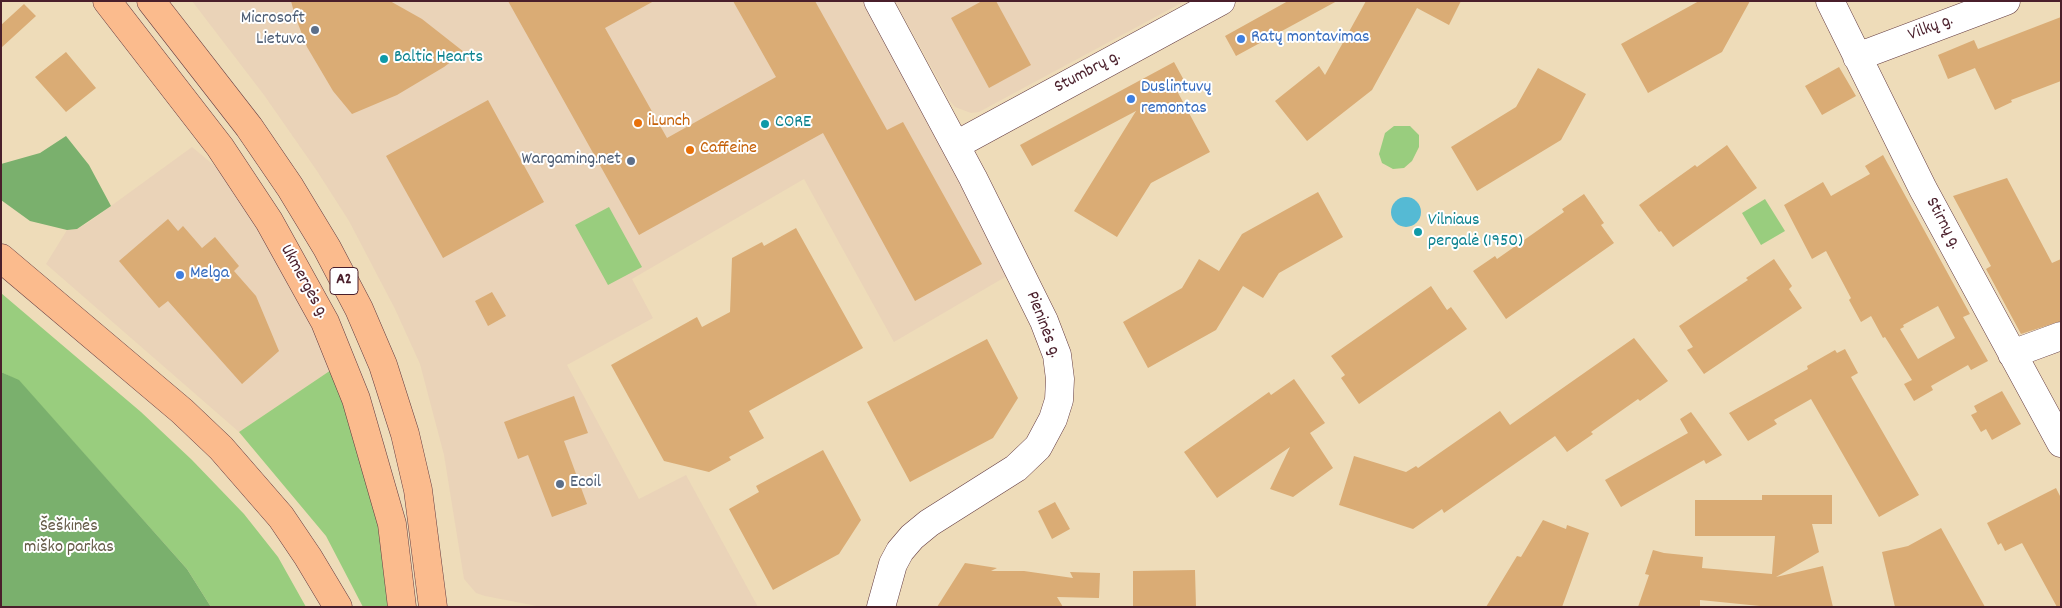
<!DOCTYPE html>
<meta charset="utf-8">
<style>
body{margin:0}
#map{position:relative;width:2062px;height:608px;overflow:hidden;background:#eedcb9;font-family:Dekko,sans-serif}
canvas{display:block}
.frame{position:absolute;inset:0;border:2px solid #4a1f2b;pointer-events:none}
</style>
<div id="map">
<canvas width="2062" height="608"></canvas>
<div class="frame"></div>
</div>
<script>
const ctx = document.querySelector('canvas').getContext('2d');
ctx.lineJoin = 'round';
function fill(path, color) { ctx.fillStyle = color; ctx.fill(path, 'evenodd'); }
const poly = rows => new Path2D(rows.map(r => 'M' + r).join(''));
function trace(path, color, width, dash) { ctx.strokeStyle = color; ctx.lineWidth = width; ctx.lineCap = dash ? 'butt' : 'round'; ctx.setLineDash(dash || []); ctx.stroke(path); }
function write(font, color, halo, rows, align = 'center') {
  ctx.font = font + ' Dekko,sans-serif'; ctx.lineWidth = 4; ctx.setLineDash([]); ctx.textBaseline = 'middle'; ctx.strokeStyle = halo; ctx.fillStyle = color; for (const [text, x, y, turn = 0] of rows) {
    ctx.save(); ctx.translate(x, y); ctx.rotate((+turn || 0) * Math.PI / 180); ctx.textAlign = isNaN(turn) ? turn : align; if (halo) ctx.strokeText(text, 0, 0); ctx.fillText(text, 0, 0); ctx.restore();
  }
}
fill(poly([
 [192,1,864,1,1012,273,894,342,804,179,632,279,653,318,567,365,639,499,686,475,758,607,542,607,485,596,476,593,464,579,444,455,420,364,395,309,349,221,317,171,264,95],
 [895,1,1185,1,979,112,971,113,955,107,950,101],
 [192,147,240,187,337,366,239,432,46,264,67,230,77,229,89,222]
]), '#ead3b8');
fill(poly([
 [1394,126,1410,126,1419,135,1419,147,1412,161,1404,168,1393,169,1382,163,1379,154,1385,133],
 [1765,199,1785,231,1761,245,1742,213],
 [609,207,642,267,608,285,575,225],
 [1,293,141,412,192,460,244,514,278,557,306,607,211,607,187,569,19,381,1,372],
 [337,366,370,471,392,607,363,607,326,536,239,432]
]), '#99cd7e');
fill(poly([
 [66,136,89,165,111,206,77,229,67,230,30,221,1,200,1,164,40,153],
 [1,372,19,380,187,569,211,607,1,607]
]), '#7ab06d');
fill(poly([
 '1391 212a15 15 0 1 1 30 0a15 15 0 1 1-30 0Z'
]), '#55bad4');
fill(poly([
 [291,1,390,1,422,19,464,52,444,67,397,95,352,114,333,91,307,47,295,16],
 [508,1,654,1,605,28,667,138,776,77,733,1,815,1,887,130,903,122,982,264,915,301,823,133,639,235],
 [982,1,996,1,1031,65,989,88,951,18],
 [1288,1,1337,1,1236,56,1225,36],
 [1366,1,1461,1,1449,25,1417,8,1372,90,1307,141,1275,101,1319,66,1325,75],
 [1699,1,1750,1,1722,52,1648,93,1621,44],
 [24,4,36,16,1,48,1,25],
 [2061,17,2061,81,2011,100,2012,102,1995,110,1975,68,1948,79,1938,55,1974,40,1978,49],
 [66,52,96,88,66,112,35,77],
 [1174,62,1186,84,1176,89,1210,152,1151,183,1117,237,1074,211,1136,111,1032,166,1020,145],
 [1839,67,1856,96,1822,115,1805,86],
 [1538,68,1586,94,1561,140,1477,191,1451,147,1516,107],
 [488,100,544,202,443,258,386,156],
 [1727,145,1757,188,1673,247,1661,231,1659,232,1639,205,1695,165,1697,167],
 [1883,155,1970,314,1963,317,1988,361,1971,370,1968,365,1931,386,1933,390,1914,401,1904,384,1912,380,1885,337,1883,338,1871,316,1861,322,1849,300,1851,298,1826,251,1812,259,1784,205,1823,182,1831,196,1870,174,1865,166],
 [1938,306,1955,338,1918,359,1900,329,1904,327,1903,325],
 [2007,178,2052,263,2061,259,2061,321,2021,334,1986,269,1991,266,1953,196],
 [1318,192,1343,237,1279,273,1263,298,1243,286,1216,330,1148,368,1123,322,1182,288,1199,259,1219,271,1242,234],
 [1584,194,1604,223,1601,225,1614,243,1506,319,1473,271,1495,256,1497,259,1564,212,1562,209],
 [168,219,178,231,183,226,202,248,215,237,239,266,234,271,256,296,279,351,242,384,168,301,159,308,119,261],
 [796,228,863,348,749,411,764,438,729,457,731,460,709,472,664,461,611,365,697,317,702,327,730,312,732,258,762,242,764,246],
 [1774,259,1792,286,1789,289,1802,308,1704,374,1687,350,1693,347,1679,326,1748,280,1746,278],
 [1431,286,1447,310,1451,307,1467,329,1359,404,1341,378,1345,375,1331,356],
 [492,292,506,316,488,326,475,301],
 [1634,338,1668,381,1640,401,1638,399,1591,432,1593,434,1567,452,1555,436,1444,513,1442,509,1413,529,1339,505,1354,456,1406,472,1416,466,1418,468,1500,411,1510,425],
 [987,339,1018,398,993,438,910,482,867,402],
 [1845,349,1858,373,1851,377,1919,495,1879,517,1811,399,1774,420,1777,424,1748,441,1729,413,1808,369,1807,366,1835,350,1837,353],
 [1294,379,1325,423,1310,433,1333,468,1293,497,1270,489,1290,447,1217,498,1184,452,1269,392,1271,395],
 [2002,391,2021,424,1992,440,1986,429,1981,432,1971,415,1977,412,1974,406],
 [574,396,588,433,564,441,587,504,552,517,528,455,518,459,504,422],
 [1691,412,1722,455,1706,464,1704,460,1621,507,1605,480,1688,433,1680,419],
 [823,450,861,520,839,554,773,590,729,509,759,492,756,486],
 [2056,488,2061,498,2061,607,2057,607,2022,543,2005,551,2001,543,1998,545,1987,523],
 [1762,495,1832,495,1832,524,1812,524,1819,552,1776,577,1823,566,1833,607,1770,607,1700,600,1700,607,1638,607,1649,575,1645,574,1653,550,1664,553,1703,557,1702,568,1772,574,1775,536,1695,536,1695,500,1762,500],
 [1055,502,1070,529,1052,539,1038,511],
 [1543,520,1566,529,1567,525,1589,533,1562,607,1486,607,1517,556,1521,557],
 [1941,528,1985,607,1895,607,1882,552,1908,546],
 [965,563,997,568,991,571,1024,571,1073,578,1070,572,1100,573,1099,598,1057,597,1063,607,937,607],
 [1195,570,1196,607,1133,607,1133,571]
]), '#daac75');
const minor = poly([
 [878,1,973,178,1044,321,1057,355,1060,379,1059,400,1053,419,1038,447,1016,468,929,523,912,537,900,551,893,564,881,607],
 [1830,1,1923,189,2061,443],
 [1857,57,2006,1],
 [956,145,1221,1],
 [2012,354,2061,336]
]);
const highway = poly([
 [107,1,220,147,269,221,325,322,356,399,392,524,402,607],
 [151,1,249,127,290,187,327,248,359,309,383,365,405,434,418,490,433,607],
 [1,258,182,411,221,448,281,517,308,557,338,607]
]);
trace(minor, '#633b40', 29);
trace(highway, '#633b40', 29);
trace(minor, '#fff', 28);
trace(highway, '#fbbb8d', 28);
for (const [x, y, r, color] of [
 [315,30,5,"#5c6f8a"],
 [1241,39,5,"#3f7fe0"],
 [384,59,5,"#0f9aa8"],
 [1131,99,5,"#3f7fe0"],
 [638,123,5,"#e8710a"],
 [765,124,5,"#0f9aa8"],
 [690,150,5,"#e8710a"],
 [631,161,5,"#5c6f8a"],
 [1418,232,5,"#0f9aa8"],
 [180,275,5,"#3f7fe0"],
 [560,484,5,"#5c6f8a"]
]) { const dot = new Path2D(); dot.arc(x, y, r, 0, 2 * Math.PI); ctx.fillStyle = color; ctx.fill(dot); trace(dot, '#fff', 2); }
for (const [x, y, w] of [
 [344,281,28]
]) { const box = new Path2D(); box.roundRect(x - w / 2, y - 13.5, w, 27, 4); ctx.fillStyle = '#fff'; ctx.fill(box); trace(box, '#4a1f2b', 1); }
write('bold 16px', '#4a1f2b', null, [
 ["A2",344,281]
]);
write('18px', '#4e5e75', '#fff', [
 ["Microsoft",305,20],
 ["Lietuva",305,41],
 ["Wargaming.net",621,161],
 ["Ecoil",570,484,"left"]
], 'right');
write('18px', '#4a1f2b', '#fff', [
 ["Vilkų g.",1931,29,-21],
 ["Stumbrų g.",1088,73,-28],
 ["Stirnų g.",1942,224,62],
 ["Ukmergės g.",303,282,61],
 ["Pieninės g.",1042,325,69]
]);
write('18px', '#366cbe', '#fff', [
 ["Ratų montavimas",1251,39],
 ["Duslintuvų",1141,89],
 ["remontas",1141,110],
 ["Melga",190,275]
], 'left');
write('18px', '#0d838f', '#fff', [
 ["Baltic Hearts",394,59],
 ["CORE",775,124],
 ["Vilniaus",1428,222],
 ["pergalė (1950)",1428,243]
], 'left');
write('18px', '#c56008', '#fff', [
 ["iLunch",648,123],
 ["Caffeine",700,150]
], 'left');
write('18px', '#665c48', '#fff', [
 ["Šeškinės",69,528],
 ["miško parkas",69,549]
]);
</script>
